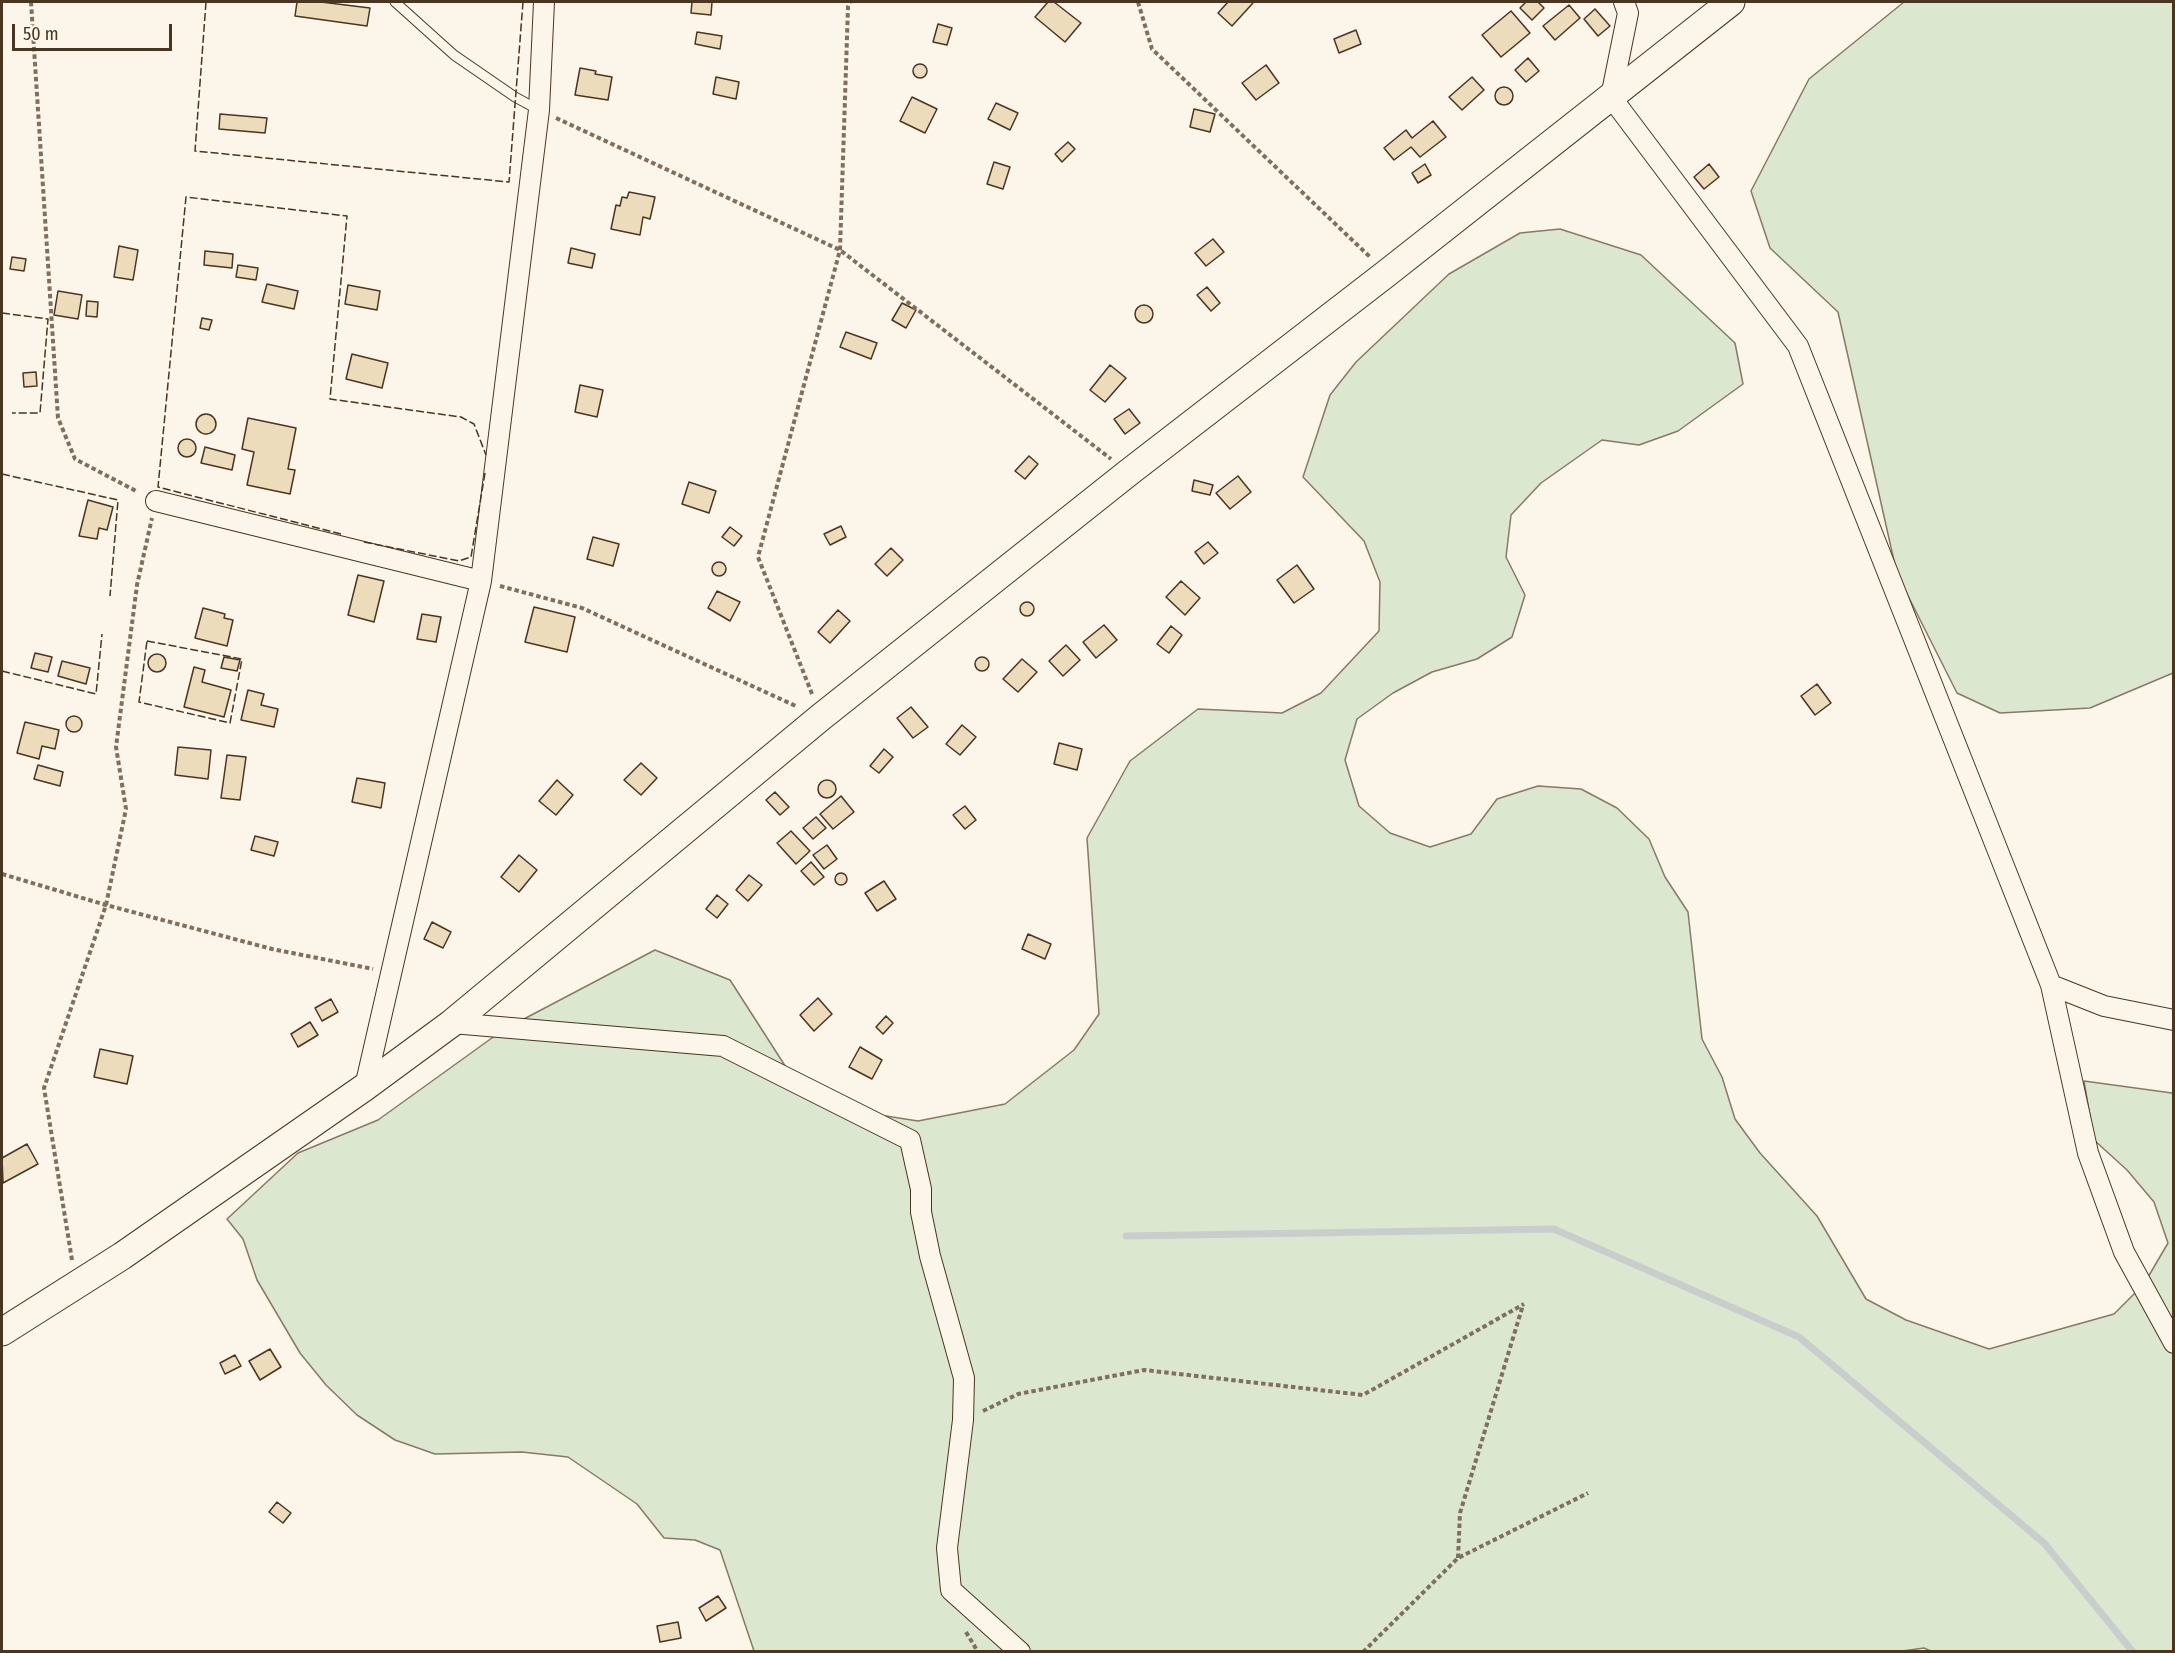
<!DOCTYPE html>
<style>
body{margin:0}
#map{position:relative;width:2175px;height:1653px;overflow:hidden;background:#fbf6e9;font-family:"Fira Sans Condensed",sans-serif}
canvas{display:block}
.frame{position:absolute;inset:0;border:3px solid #4a3520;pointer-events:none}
.scale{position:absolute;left:12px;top:24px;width:160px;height:27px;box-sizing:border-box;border:3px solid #4a3520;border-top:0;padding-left:8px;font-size:18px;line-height:21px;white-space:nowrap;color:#4a3520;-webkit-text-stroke:4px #fbf6e9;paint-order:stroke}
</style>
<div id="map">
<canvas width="2175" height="1653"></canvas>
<div class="frame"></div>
<div class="scale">50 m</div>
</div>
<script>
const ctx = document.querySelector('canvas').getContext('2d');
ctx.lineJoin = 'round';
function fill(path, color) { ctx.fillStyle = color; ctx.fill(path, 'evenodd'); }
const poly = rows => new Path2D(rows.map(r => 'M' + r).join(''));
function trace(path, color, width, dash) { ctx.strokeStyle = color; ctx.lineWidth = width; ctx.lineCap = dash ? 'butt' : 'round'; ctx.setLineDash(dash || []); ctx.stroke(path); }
const green = poly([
 [1904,2,2173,2,2173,673,2090,708,2000,713,1957,693,1897,574,1838,312,1770,248,1751,191,1809,79,1904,2],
 [1560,229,1641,255,1735,343,1743,384,1678,431,1639,445,1602,440,1541,483,1511,515,1506,557,1525,595,1512,637,1477,659,1432,672,1393,693,1357,719,1345,760,1359,806,1390,833,1430,847,1471,834,1497,799,1538,786,1581,789,1617,808,1649,839,1665,877,1688,912,1702,1039,1722,1077,1735,1119,1760,1153,1817,1216,1866,1299,1906,1320,1989,1349,2114,1314,2144,1284,2168,1243,2154,1202,2127,1170,2094,1140,2084,1081,2172,1093,2174,1095,2173,1651,1933,1652,1924,1648,1895,1652,754,1651,720,1550,695,1540,664,1538,637,1504,568,1457,522,1452,435,1454,395,1440,357,1415,326,1385,300,1353,257,1280,243,1239,227,1219,298,1153,378,1120,503,1030,655,950,730,980,798,1086,834,1108,918,1121,1005,1104,1074,1050,1099,1014,1087,838,1130,761,1198,709,1282,713,1321,693,1379,631,1380,582,1364,541,1303,477,1330,395,1356,362,1449,274,1520,233,1560,229]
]);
fill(green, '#dce7d0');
trace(green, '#887966', 1.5);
trace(poly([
 [1126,1236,1554,1229,1799,1337,2044,1543,2133,1652]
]), '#c9cecd', 7);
const building = poly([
 [297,2,321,2,370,8,367,26,295,16,297,2],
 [692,2,712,2,711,15,691,13,692,2],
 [1048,2,1054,2,1081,23,1065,42,1035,17,1048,2],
 [1228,2,1251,2,1253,3,1232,26,1218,13,1228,2],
 [1526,2,1538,2,1544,8,1532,20,1520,8,1526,2],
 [1569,5,1580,18,1555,40,1543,26,1569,5],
 [1595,9,1610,26,1598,36,1584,19,1595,9],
 [1511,11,1530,33,1501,57,1482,35,1511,11],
 [938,24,952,28,947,45,933,42,938,24],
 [1356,30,1361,44,1339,53,1334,39,1356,30],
 [697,32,722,36,720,49,695,44,697,32],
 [1528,58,1539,71,1526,82,1515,70,1528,58],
 '913 71a7 7 0 1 1 14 0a7 7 0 1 1-14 0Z',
 [1266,65,1279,83,1256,100,1242,83,1266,65],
 [580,68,596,71,595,74,612,77,608,100,575,95,580,68],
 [716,77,739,82,736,99,713,94,716,77],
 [1472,77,1484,90,1462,110,1449,97,1472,77],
 '1495 96a9 9 0 1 1 18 0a9 9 0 1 1-18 0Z',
 [912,97,937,109,925,133,900,121,912,97],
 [996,103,1018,113,1010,130,988,119,996,103],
 [1194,109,1215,114,1210,132,1190,127,1194,109],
 [220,114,267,118,265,133,219,129,220,114],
 [1433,121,1446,137,1420,157,1411,147,1394,160,1384,148,1406,130,1412,138,1433,121],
 [1068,142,1075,149,1062,162,1055,154,1068,142],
 [994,162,1010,167,1003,189,987,184,994,162],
 [1425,164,1431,175,1418,183,1412,173,1425,164],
 [1709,164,1719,177,1704,189,1694,177,1709,164],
 [629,192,655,197,650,219,643,217,640,235,611,229,616,205,620,206,622,197,627,198,629,192],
 [1213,239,1224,252,1206,266,1195,253,1213,239],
 [119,246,138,250,133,280,114,277,119,246],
 [571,248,595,254,592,268,568,263,571,248],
 [205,251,233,254,232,268,204,265,205,251],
 [12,257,26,259,24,271,10,269,12,257],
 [238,265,258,268,256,280,236,277,238,265],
 [267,284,298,291,294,309,262,302,267,284],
 [348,285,380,291,377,310,345,304,348,285],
 [1207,287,1220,303,1211,311,1197,295,1207,287],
 [58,291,82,295,78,319,54,315,58,291],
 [87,301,98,302,97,317,86,316,87,301],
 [902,303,916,310,906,328,892,320,902,303],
 '1135 314a9 9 0 1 1 18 0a9 9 0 1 1-18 0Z',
 [202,318,212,320,209,330,200,328,202,318],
 [846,332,877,343,871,359,840,347,846,332],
 [352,354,388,363,382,388,346,379,352,354],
 [1110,365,1126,378,1105,402,1090,390,1110,365],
 [36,372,37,386,24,387,23,373,36,372],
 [580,385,603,390,597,417,575,412,580,385],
 [1129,409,1140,423,1125,434,1114,419,1129,409],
 '196 424a10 10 0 1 1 20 0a10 10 0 1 1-20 0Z',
 [248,418,296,428,288,469,295,470,290,494,247,485,254,452,242,449,248,418],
 '178 448a9 9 0 1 1 18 0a9 9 0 1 1-18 0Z',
 [205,447,235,455,232,470,201,463,205,447],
 [1029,456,1038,464,1025,479,1015,471,1029,456],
 [1238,476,1251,492,1230,509,1216,493,1238,476],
 [1194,480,1213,485,1210,495,1192,491,1194,480],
 [689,482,716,491,709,513,682,504,689,482],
 [88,500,113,507,107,530,99,528,97,539,79,536,88,500],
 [841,526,846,537,830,545,824,534,841,526],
 [730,527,742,536,734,546,722,537,730,527],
 [593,537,619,544,613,566,587,559,593,537],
 [1208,542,1218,553,1204,564,1195,552,1208,542],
 [891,548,903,560,887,576,875,564,891,548],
 '712 569a7 7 0 1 1 14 0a7 7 0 1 1-14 0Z',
 [1297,565,1314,589,1294,603,1277,580,1297,565],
 [358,575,384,581,374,622,348,615,358,575],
 [1181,581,1200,598,1185,615,1166,597,1181,581],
 [717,591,740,602,730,621,708,608,717,591],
 '1020 609a7 7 0 1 1 14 0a7 7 0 1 1-14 0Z',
 [534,607,575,617,567,652,525,642,534,607],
 [203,608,225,614,224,618,233,620,227,646,195,638,203,608],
 [838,610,850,621,830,643,818,632,838,610],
 [422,614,441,617,436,642,417,639,422,614],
 [1104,625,1117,640,1096,658,1083,642,1104,625],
 [1171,626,1182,635,1169,653,1157,644,1171,626],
 [1066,645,1080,660,1063,676,1049,661,1066,645],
 [35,653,52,657,48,672,31,668,35,653],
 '148 663a9 9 0 1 1 18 0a9 9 0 1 1-18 0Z',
 [224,657,240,660,237,671,221,668,224,657],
 '975 664a7 7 0 1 1 14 0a7 7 0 1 1-14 0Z',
 [1022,659,1037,672,1018,692,1003,679,1022,659],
 [62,661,90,668,86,684,58,676,62,661],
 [194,667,205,670,202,682,231,690,224,717,184,707,194,667],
 [1817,684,1831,703,1815,715,1801,696,1817,684],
 [248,690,264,694,261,705,278,709,274,727,241,720,248,690],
 [911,707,928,727,913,738,897,718,911,707],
 '66 724a8 8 0 1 1 16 0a8 8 0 1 1-16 0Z',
 [25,722,59,730,55,749,42,746,39,759,17,753,25,722],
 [962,725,976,737,960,755,946,744,962,725],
 [1059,743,1082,749,1077,770,1054,764,1059,743],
 [178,747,211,750,208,779,175,775,178,747],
 [884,749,893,757,879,773,870,766,884,749],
 [227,755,246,757,240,800,221,798,227,755],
 [641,763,657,778,641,795,624,780,641,763],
 [38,765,63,772,60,786,34,779,38,765],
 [357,778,385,783,381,808,352,802,357,778],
 '818 789a9 9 0 1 1 18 0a9 9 0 1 1-18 0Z',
 [557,780,573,795,556,815,539,801,557,780],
 [775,792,789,807,780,815,766,800,775,792],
 [841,796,854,812,833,829,820,814,841,796],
 [965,806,976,820,965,829,953,815,965,806],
 [816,817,826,828,813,839,803,828,816,817],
 [791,831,810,851,796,864,777,843,791,831],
 [255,836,278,842,274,856,251,850,255,836],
 [827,845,837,859,824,869,813,855,827,845],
 [519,855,537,870,519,892,501,877,519,855],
 [811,862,824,877,814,885,801,871,811,862],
 '835 879a6 6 0 1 1 12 0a6 6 0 1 1-12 0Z',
 [749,875,762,885,748,901,736,890,749,875],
 [884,881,896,899,877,911,865,893,884,881],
 [717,895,728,904,717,918,706,909,717,895],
 [432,922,451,932,443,948,424,939,432,922],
 [1028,934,1051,944,1045,959,1022,949,1028,934],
 [818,998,832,1014,814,1031,800,1015,818,998],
 [331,999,338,1012,322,1021,315,1008,331,999],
 [886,1016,893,1023,883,1034,876,1027,886,1016],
 [310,1022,318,1035,298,1047,291,1034,310,1022],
 [860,1047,882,1060,872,1079,849,1067,860,1047],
 [100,1049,133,1056,127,1084,94,1077,100,1049],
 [27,1144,38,1164,3,1183,2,1158,27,1144],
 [270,1349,281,1367,260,1380,249,1361,270,1349],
 [235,1355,241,1366,225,1374,220,1363,235,1355],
 [277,1502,291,1513,283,1523,269,1512,277,1502],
 [718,1596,726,1608,706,1621,699,1608,718,1596],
 [678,1622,681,1638,660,1642,657,1626,678,1622]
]);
fill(building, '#ecdcbc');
trace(building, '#4a3520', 1.5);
const lane = poly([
 [395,2,454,55,515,97,539,110]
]);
const street = poly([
 [1624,2,1628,13,1611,97,1798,346,2051,985,2088,1153,2124,1252,2174,1343],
 [156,501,481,581],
 [2051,985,2104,1006,2174,1020],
 [452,1023,723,1046,910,1140,921,1189,921,1212,930,1256,964,1378,963,1420,947,1548,951,1590,1020,1652],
 [365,1087,481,581,539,110,544,2]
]);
const secondary = poly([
 [2,1332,122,1256,365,1087,452,1023,821,717,1128,473,1387,273,1731,2]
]);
trace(lane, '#4a3520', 11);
trace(street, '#4a3520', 22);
trace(secondary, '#4a3520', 29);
trace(poly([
 [31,2,58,418,75,459,138,492],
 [1138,2,1152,49,1370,257],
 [556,118,840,250,1111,459],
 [500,586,582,608,798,707],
 [812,694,758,557,840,250,848,7,850,2],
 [2,874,106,905,272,949,373,969],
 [72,1260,44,1088,106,905,126,809,116,747,137,585,152,518],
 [983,1411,1018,1394,1144,1370,1363,1395,1524,1304],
 [1458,1558,1460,1513,1523,1305],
 [966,1632,978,1652],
 [1363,1652,1458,1558,1588,1493]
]), '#7f6f5c', 4, [4.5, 3]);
trace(lane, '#fbf6e9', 9);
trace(street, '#fbf6e9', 20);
trace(secondary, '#fbf6e9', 27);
trace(poly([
 [206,2,195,151,509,182,523,2],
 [2,313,48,319,40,413,12,413],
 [2,474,118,500,110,596],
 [341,534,158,487,186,197,347,216,330,399,461,417,474,424,486,455],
 [364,542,459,561,471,557,485,473],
 [147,641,242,659,230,723,139,702,147,641],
 [2,671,96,694,102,634]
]), '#4a3520', 1.5, [8, 3]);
</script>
